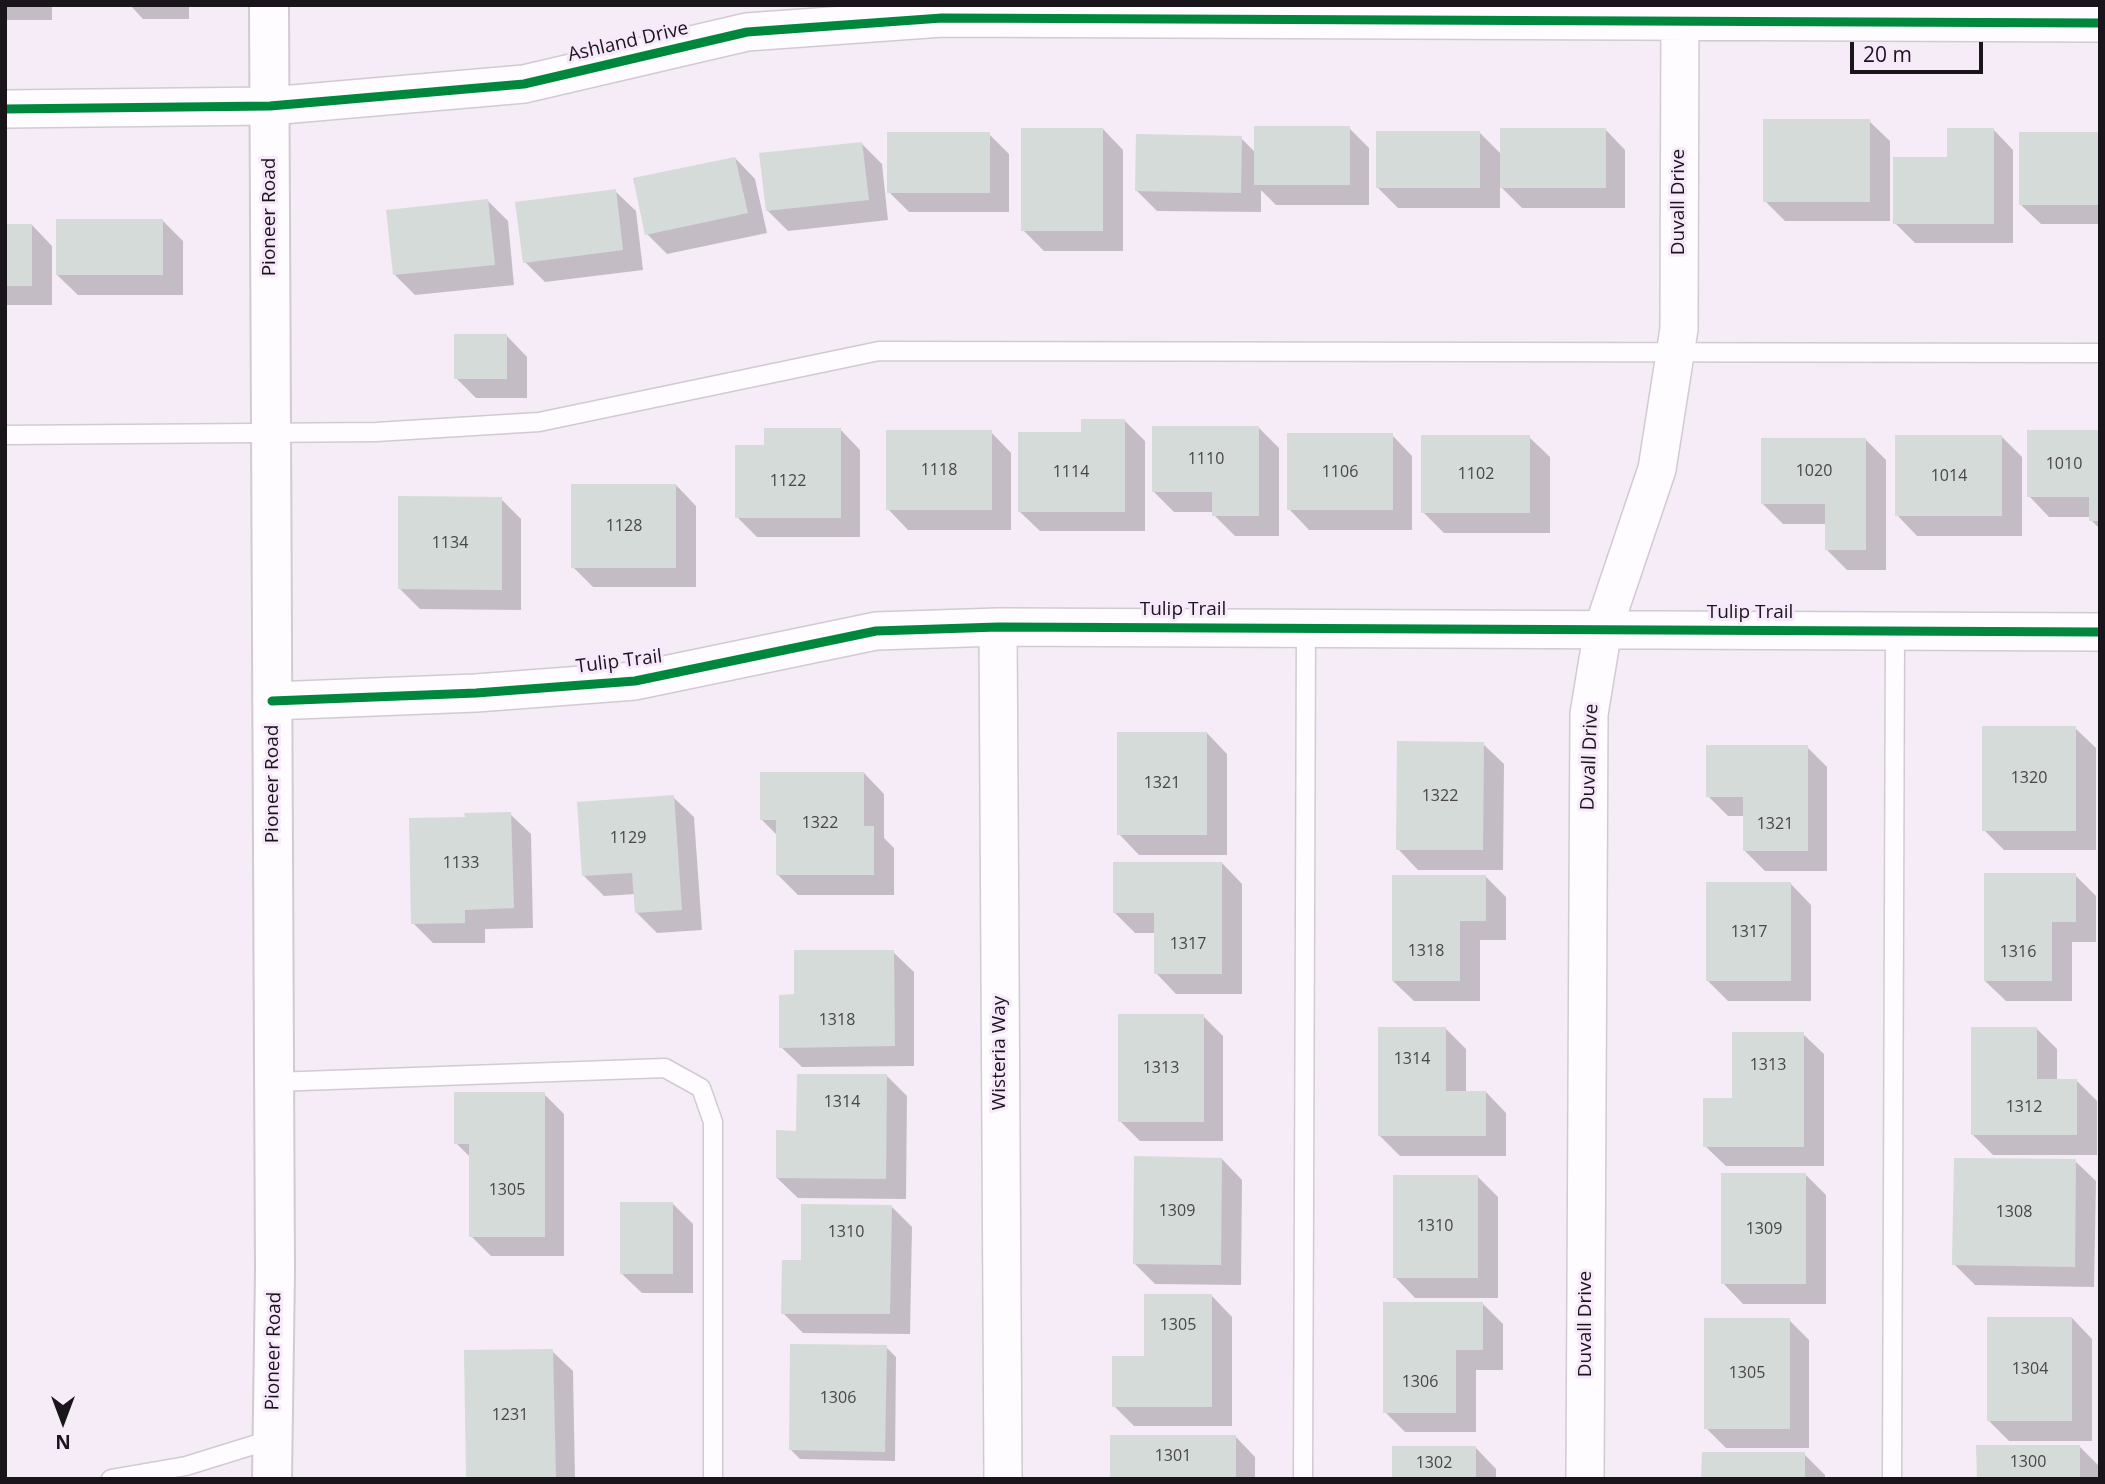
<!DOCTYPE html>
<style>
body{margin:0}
#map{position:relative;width:2105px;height:1484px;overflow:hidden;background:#f5ecf7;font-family:"Open Sans",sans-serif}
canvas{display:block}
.frame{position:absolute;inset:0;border:7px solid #1a151b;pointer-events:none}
.north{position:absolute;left:28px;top:1386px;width:70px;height:70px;-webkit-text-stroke:5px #f8e8fb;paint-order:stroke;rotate:180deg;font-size:19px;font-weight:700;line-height:28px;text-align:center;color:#1a151b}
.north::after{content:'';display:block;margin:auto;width:24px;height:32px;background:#1a151b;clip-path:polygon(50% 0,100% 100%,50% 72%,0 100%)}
.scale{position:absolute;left:1850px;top:42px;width:133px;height:32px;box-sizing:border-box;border:4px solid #1a151b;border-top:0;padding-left:9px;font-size:21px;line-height:24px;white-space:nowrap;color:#1a151b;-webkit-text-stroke:5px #f8e8fb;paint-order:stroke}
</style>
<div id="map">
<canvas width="2105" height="1484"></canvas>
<div class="frame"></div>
<div class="north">N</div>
<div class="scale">20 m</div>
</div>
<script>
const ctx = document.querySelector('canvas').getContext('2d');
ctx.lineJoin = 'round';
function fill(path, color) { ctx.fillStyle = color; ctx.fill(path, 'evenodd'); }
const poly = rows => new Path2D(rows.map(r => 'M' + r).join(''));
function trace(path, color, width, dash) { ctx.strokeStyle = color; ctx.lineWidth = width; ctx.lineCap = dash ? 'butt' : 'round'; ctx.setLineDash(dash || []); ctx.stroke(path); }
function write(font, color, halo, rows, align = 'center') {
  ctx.font = font + ' "Open Sans",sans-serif'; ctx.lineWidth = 6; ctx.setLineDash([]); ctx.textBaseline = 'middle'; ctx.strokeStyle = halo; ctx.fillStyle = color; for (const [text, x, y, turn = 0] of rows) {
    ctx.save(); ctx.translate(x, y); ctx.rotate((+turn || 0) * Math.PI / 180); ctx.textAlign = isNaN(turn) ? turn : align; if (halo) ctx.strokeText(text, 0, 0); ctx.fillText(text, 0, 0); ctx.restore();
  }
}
fill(poly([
 [5,5,52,5,52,20,6,20],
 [130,5,189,5,189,19,143,19],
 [1869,121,1890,141,1890,221,1785,221,1765,201],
 [1349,128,1369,148,1369,205,1276,205,1261,190,1261,212,1157,211,1137,191,1241,138,1256,153],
 [1103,129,1123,150,1123,251,1044,251,1023,230],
 [1605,129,1625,150,1625,208,1522,208,1500,186,1500,208,1398,208,1378,188,1479,132,1502,155],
 [1993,129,2013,150,2013,243,1915,243,1895,223,1949,159],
 [989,134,1009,154,1009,212,909,212,889,192],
 [2100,134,2100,224,2041,224,2020,204],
 [862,144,882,164,888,220,788,231,767,210],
 [735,158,755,179,767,233,667,254,647,234],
 [615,191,636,211,643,270,545,282,525,262],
 [487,200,508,221,514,285,415,295,395,275],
 [162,220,183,241,183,295,78,295,57,275],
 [5,225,32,225,52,246,52,305,5,305],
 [507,336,527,357,527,398,476,398,456,378],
 [1124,420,1145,441,1145,531,1040,531,1019,511,1083,434],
 [1259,428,1279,448,1279,536,1235,536,1214,515,1214,512,1174,512,1154,492],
 [840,429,860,450,860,537,757,537,737,517,766,447],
 [991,432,1011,453,1011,530,908,530,888,509],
 [2100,432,2100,529,2091,520,2091,517,2049,517,2029,496],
 [1392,435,1412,456,1412,530,1309,530,1289,509],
 [1529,437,1550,457,1550,533,1444,533,1423,512],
 [2002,437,2022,457,2022,536,1917,536,1897,515],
 [1866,440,1886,460,1886,570,1847,570,1826,549,1826,524,1783,524,1763,504],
 [676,485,696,506,696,587,593,587,573,567],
 [501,499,521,519,521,610,420,609,399,588],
 [2075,728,2096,748,2096,850,2004,850,1984,830],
 [1207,733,1227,754,1227,855,1139,855,1119,834],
 [1483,744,1504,764,1503,870,1418,870,1398,849],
 [1807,747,1827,767,1827,871,1765,871,1745,851,1745,816,1728,816,1708,796],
 [864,773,884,794,884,838,894,848,894,895,798,895,777,874,777,835,762,820],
 [673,797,694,817,702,930,657,933,637,913,636,894,604,896,584,876],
 [510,814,531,834,533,928,485,929,485,943,433,943,413,923,467,819],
 [1222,863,1242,884,1242,994,1176,994,1156,973,1156,933,1135,933,1115,913],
 [2075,875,2096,896,2096,942,2072,942,2072,1001,2006,1001,1985,981],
 [1486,877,1506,897,1506,940,1480,940,1480,1001,1414,1001,1393,981],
 [1791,884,1811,905,1811,1001,1728,1001,1708,981],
 [893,952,914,972,914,1066,802,1067,781,1047,796,996],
 [1203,1016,1223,1036,1223,1141,1140,1141,1120,1121],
 [1446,1029,1466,1049,1466,1092,1486,1092,1506,1113,1506,1156,1400,1156,1380,1136],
 [2037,1029,2057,1049,2057,1081,2077,1081,2097,1101,2097,1155,1993,1155,1972,1134],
 [1803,1034,1824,1054,1824,1166,1726,1166,1705,1146,1733,1100],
 [887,1076,907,1096,906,1199,798,1198,777,1178,798,1133],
 [544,1094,564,1114,564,1256,491,1256,471,1236,471,1158,456,1143],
 [1222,1159,1242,1180,1241,1285,1155,1284,1134,1263],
 [2075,1161,2096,1181,2094,1287,1975,1285,1954,1264],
 [1806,1175,1826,1195,1826,1304,1743,1304,1723,1283],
 [1478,1177,1498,1197,1498,1298,1415,1298,1395,1277],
 [673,1204,693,1224,693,1293,642,1293,621,1273],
 [892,1207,912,1227,910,1334,803,1333,783,1313,802,1262],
 [1212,1296,1232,1317,1232,1426,1134,1426,1114,1406,1146,1358],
 [1483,1304,1503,1324,1503,1370,1476,1370,1476,1432,1405,1432,1385,1412],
 [2072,1318,2092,1339,2092,1441,2009,1441,1989,1421],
 [1789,1320,1809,1340,1809,1448,1726,1448,1706,1428],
 [886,1347,896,1357,895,1461,800,1459,790,1449],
 [552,1351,573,1371,575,1479,468,1479],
 [1235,1436,1255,1457,1255,1479,1112,1479],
 [2080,1447,2100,1467,2100,1479,1978,1479],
 [1476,1448,1496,1469,1496,1479,1393,1479],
 [1804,1454,1825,1475,1825,1479,1703,1479]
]), '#0003');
fill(poly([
 [1763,119,1870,119,1870,202,1763,202],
 [1254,126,1350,126,1350,185,1254,185],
 [1021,128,1103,128,1103,231,1021,231],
 [1500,128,1606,128,1606,188,1500,188],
 [1947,128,1994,128,1994,224,1893,224,1893,157,1947,157],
 [1376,131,1480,131,1480,188,1376,188],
 [887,132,990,132,990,193,887,193],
 [2019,132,2100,132,2100,205,2019,205],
 [1136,134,1242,136,1241,193,1135,191],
 [862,142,869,200,766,211,759,153],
 [735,157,748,213,645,235,633,178],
 [616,189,623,250,523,263,515,202],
 [488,199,495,265,393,275,386,210],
 [56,219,163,219,163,275,56,275],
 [5,224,32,224,32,286,5,286],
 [454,334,507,334,507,379,454,379],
 [1081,419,1125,419,1125,512,1018,512,1018,432,1081,432],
 [1152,426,1259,426,1259,516,1212,516,1212,492,1152,492],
 [764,428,841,428,841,518,735,518,735,445,764,445],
 [886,430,992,430,992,510,886,510],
 [2027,430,2100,430,2100,521,2089,521,2089,497,2027,497],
 [1287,433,1393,433,1393,510,1287,510],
 [1421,435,1530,435,1530,513,1421,513],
 [1895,435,2002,435,2002,516,1895,516],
 [1761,438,1866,438,1866,550,1825,550,1825,504,1761,504],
 [571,484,676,484,676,568,571,568],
 [398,496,502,497,502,590,398,589],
 [1982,726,2076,726,2076,831,1982,831],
 [1117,732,1207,732,1207,835,1117,835],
 [1397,741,1484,742,1483,850,1396,850],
 [1706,745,1808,745,1808,851,1743,851,1743,797,1706,797],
 [760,772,864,772,864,826,874,826,874,875,776,875,776,820,760,820],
 [674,795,682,910,635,913,632,873,582,876,577,802],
 [511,812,514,908,465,910,465,923,411,924,409,818,465,817,464,813],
 [1113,862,1222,862,1222,974,1154,974,1154,913,1113,913],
 [1984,873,2076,873,2076,922,2052,922,2052,981,1984,981],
 [1392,875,1486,875,1486,921,1460,921,1460,981,1392,981],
 [1706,882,1791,882,1791,981,1706,981],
 [794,950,894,950,895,1046,779,1048,779,995,794,994],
 [1118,1014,1204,1014,1204,1122,1118,1122],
 [1378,1027,1446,1027,1446,1091,1486,1091,1486,1136,1378,1136],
 [1971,1027,2037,1027,2037,1079,2077,1079,2077,1135,1971,1135],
 [1732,1032,1804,1032,1804,1147,1703,1147,1703,1098,1732,1098],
 [797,1074,887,1074,886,1179,776,1178,776,1130,796,1131],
 [454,1092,545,1092,545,1237,469,1237,469,1144,454,1144],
 [1134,1156,1222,1158,1221,1265,1133,1264],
 [1954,1158,2076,1159,2075,1267,1952,1265],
 [1721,1173,1806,1173,1806,1284,1721,1284],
 [1393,1175,1478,1175,1478,1278,1393,1278],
 [620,1202,673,1202,673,1274,620,1274],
 [801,1204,892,1205,890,1314,781,1314,782,1260,801,1260],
 [1144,1294,1212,1294,1212,1407,1112,1407,1112,1356,1144,1356],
 [1383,1302,1483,1302,1483,1350,1456,1350,1456,1413,1383,1413],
 [1987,1317,2072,1317,2072,1421,1987,1421],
 [1704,1318,1790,1318,1790,1429,1704,1429],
 [790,1344,887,1345,885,1452,789,1450],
 [553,1349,556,1479,466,1479,464,1350],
 [1110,1435,1236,1435,1236,1477,1110,1479],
 [1976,1445,2080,1445,2080,1479,1977,1479],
 [1392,1446,1476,1446,1476,1479,1392,1479],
 [1702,1452,1805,1452,1805,1479,1701,1479]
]), '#d4dbd9');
const lane = poly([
 [5,435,376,432,539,422,879,351,2100,353],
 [274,1082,665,1068,701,1088,713,1122,713,1479],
 [111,1479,186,1466,273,1439],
 [1303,1479,1306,628],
 [1892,1479,1895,631]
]);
const street = poly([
 [5,109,270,106,524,84,747,32,942,18,2100,23],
 [998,627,1003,1479],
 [272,701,476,693,635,681,876,631,998,627,2100,632],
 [1585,1479,1589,714,1603,629,1657,469,1679,329,1680,5]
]);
const secondary = poly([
 [269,5,275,1271,272,1479]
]);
trace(lane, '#d1cad2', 21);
trace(street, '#d1cad2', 40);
trace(secondary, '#d1cad2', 42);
trace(lane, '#fefcfe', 18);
trace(street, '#fefcfe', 37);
trace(secondary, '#fefcfe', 38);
trace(poly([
 [5,109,270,106,524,84,747,32,942,18,2100,23],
 [272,701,476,693,635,681,876,631,998,627,2100,632]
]), '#00873e', 9);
write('16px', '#48464a', null, [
 ["1110",1206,459],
 ["1010",2064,464],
 ["1118",939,470],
 ["1020",1814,471],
 ["1114",1071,472],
 ["1106",1340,472],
 ["1102",1476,474],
 ["1014",1949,476],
 ["1122",788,481],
 ["1128",624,526],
 ["1134",450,543],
 ["1320",2029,778],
 ["1321",1162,783],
 ["1322",1440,796],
 ["1322",820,823],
 ["1321",1775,824],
 ["1129",628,838],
 ["1133",461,863],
 ["1317",1749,932],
 ["1317",1188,944],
 ["1318",1426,951],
 ["1316",2018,952],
 ["1318",837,1020],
 ["1314",1412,1059],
 ["1313",1768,1065],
 ["1313",1161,1068],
 ["1314",842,1102],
 ["1312",2024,1107],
 ["1305",507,1190],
 ["1309",1177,1211],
 ["1308",2014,1212],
 ["1310",1435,1226],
 ["1309",1764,1229],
 ["1310",846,1232],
 ["1305",1178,1325],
 ["1304",2030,1369],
 ["1305",1747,1373],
 ["1306",1420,1382],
 ["1306",838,1398],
 ["1231",510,1415],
 ["1301",1173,1456],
 ["1300",2028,1462],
 ["1302",1434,1463]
]);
write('19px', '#1a151b', '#f8e8fb', [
 ["Ashland Drive",628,42,-13],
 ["Duvall Drive",1679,202,-90],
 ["Pioneer Road",270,217,-90],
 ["Tulip Trail",1183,610],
 ["Tulip Trail",1750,613],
 ["Tulip Trail",619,662,-7],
 ["Duvall Drive",1590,757,-88],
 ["Pioneer Road",273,784,-90],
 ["Wisteria Way",1000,1053,-90],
 ["Duvall Drive",1586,1324,-90],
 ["Pioneer Road",274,1351,-89]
]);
</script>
